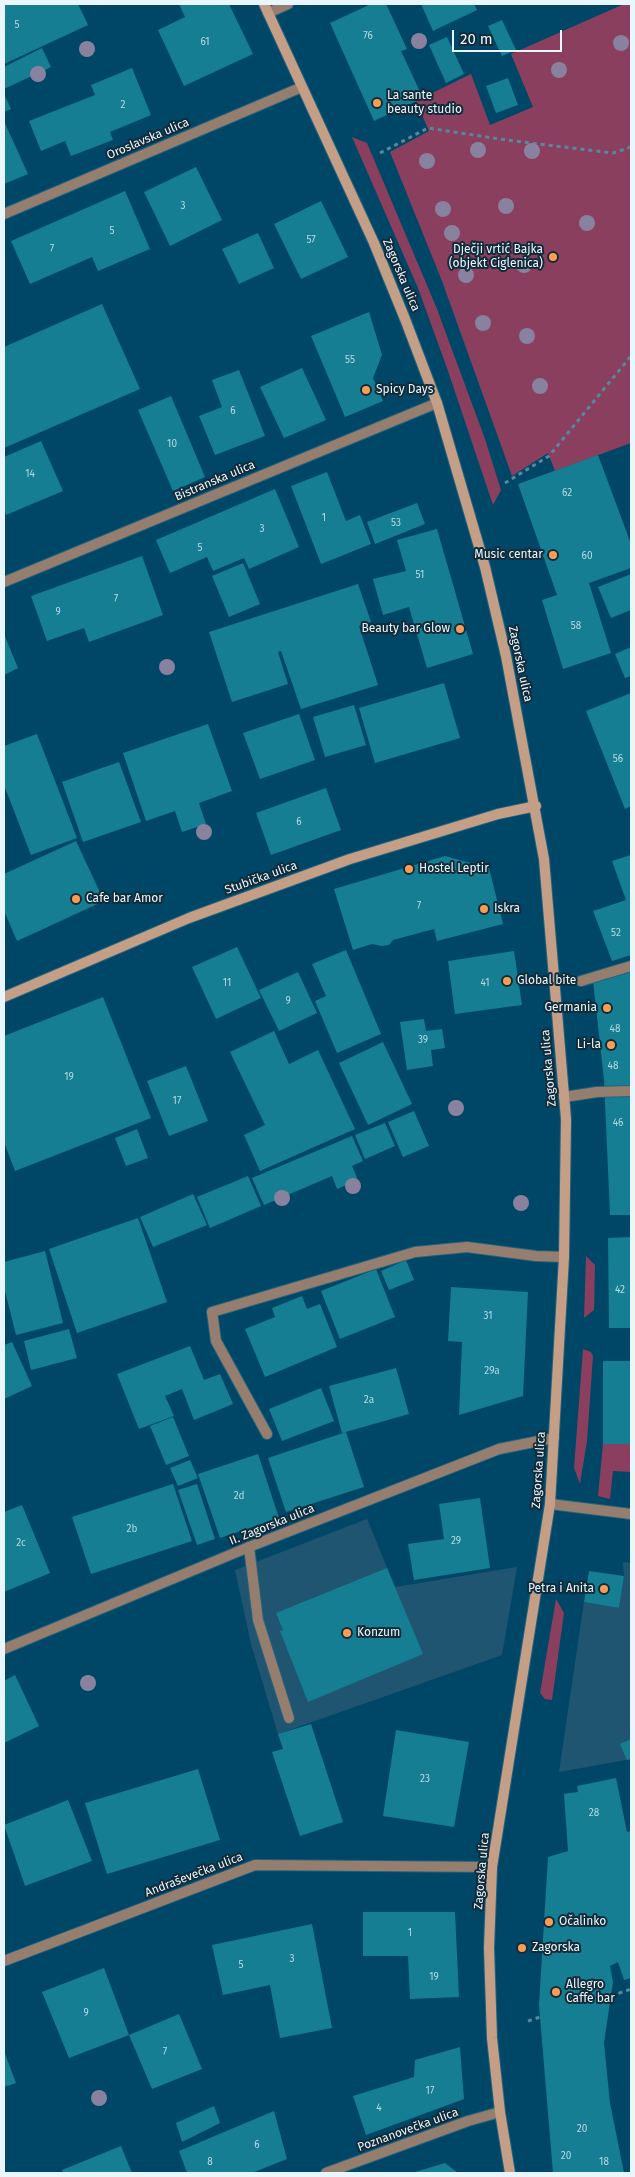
<!DOCTYPE html>
<meta charset="utf-8">
<style>
body{margin:0}
#map{position:relative;width:635px;height:2177px;overflow:hidden;background:#004767;font-family:"Fira Sans",sans-serif}
canvas{display:block}
.frame{position:absolute;inset:0;border:5px solid #eaf6fe;pointer-events:none}
.scale{position:absolute;left:452px;top:30px;width:110px;height:22px;box-sizing:border-box;border:2px solid #eaf6fe;border-top:0;padding-left:6px;font-size:15px;line-height:18px;white-space:nowrap;color:#eaf6fe;-webkit-text-stroke:4px #122b39;paint-order:stroke}
</style>
<div id="map">
<canvas width="635" height="2177"></canvas>
<div class="frame"></div>
<div class="scale">20 m</div>
</div>
<script>
const ctx = document.querySelector('canvas').getContext('2d');
ctx.lineJoin = 'round';
function fill(path, color) { ctx.fillStyle = color; ctx.fill(path, 'evenodd'); }
const poly = rows => new Path2D(rows.map(r => 'M' + r).join(''));
function trace(path, color, width, dash) { ctx.strokeStyle = color; ctx.lineWidth = width; ctx.lineCap = dash ? 'butt' : 'round'; ctx.setLineDash(dash || []); ctx.stroke(path); }
function write(font, color, halo, rows, align = 'center') {
  ctx.font = font + ' "Fira Sans",sans-serif'; ctx.lineWidth = 4; ctx.setLineDash([]); ctx.textBaseline = 'middle'; ctx.strokeStyle = halo; ctx.fillStyle = color; for (const [text, x, y, turn = 0] of rows) {
    ctx.save(); ctx.translate(x, y); ctx.rotate((+turn || 0) * Math.PI / 180); ctx.textAlign = isNaN(turn) ? turn : align; if (halo) ctx.strokeText(text, 0, 0); ctx.fillText(text, 0, 0); ctx.restore();
  }
}
fill(poly([
 [367,1519,395,1587,517,1567,502,1655,278,1734,251,1644,235,1570],
 [623,1562,631,1563,631,1759,559,1772,584,1602,619,1608,624,1576]
]), '#205571');
fill(poly([
 [624,4,631,4,631,443,555,471,548,453,512,476,442,281,390,152,429,131,416,101,471,74,490,125,533,107,511,54],
 [352,137,367,143,437,309,485,439,501,490,493,505,448,371,418,288],
 [586,1256,595,1265,594,1310,584,1318],
 [583,1349,591,1352,593,1356,587,1441,580,1484,574,1468],
 [603,1444,631,1444,631,1472,613,1471,610,1499,598,1496],
 [556,1599,564,1613,552,1700,545,1699,540,1693]
]), '#8a3f5e');
fill(poly([
 [4,4,78,4,88,25,4,64],
 [179,4,229,4,253,54,184,86,158,30,185,17],
 [371,4,386,4,407,49,401,51,423,98,374,121,330,23],
 [421,4,474,4,477,10,433,31],
 [502,20,516,50,502,56,488,26],
 [447,37,464,74,446,83,429,45],
 [42,48,51,67,4,89,4,67],
 [132,68,151,115,110,132,113,140,71,156,65,141,41,151,29,121,95,95,91,85],
 [508,78,518,105,496,113,486,86],
 [4,94,11,109,4,112],
 [4,121,28,174,4,184],
 [196,167,222,220,170,246,144,192],
 [125,191,150,249,98,271,92,257,30,284,11,241],
 [321,201,348,257,301,279,274,224],
 [258,233,274,268,239,284,222,249],
 [102,304,140,389,4,448,4,347],
 [369,312,382,355,373,378,383,401,345,417,311,336],
 [302,368,326,420,284,438,260,387],
 [239,370,265,436,215,455,199,416,222,407,212,380],
 [171,396,205,477,173,491,138,410],
 [41,441,63,491,6,515,4,510,4,457],
 [598,455,631,544,631,568,589,583,611,653,563,669,542,600,557,595,518,484],
 [327,472,346,521,360,515,371,544,321,564,291,486],
 [275,489,299,547,249,569,244,558,213,571,207,557,170,573,156,540],
 [417,503,425,524,375,544,367,522],
 [437,529,473,654,427,668,409,607,383,615,373,579,406,571,397,540],
 [142,556,163,615,89,642,84,628,47,641,31,596],
 [243,563,260,604,229,617,212,576],
 [631,574,631,610,611,618,598,587],
 [358,584,371,622,359,626,378,685,301,709,281,651,278,652,288,684,232,702,209,632],
 [4,634,18,668,4,675],
 [631,647,631,676,625,678,615,654],
 [444,683,460,738,375,763,359,708],
 [631,693,631,806,625,809,586,711],
 [354,705,366,745,325,757,313,717],
 [299,714,315,760,260,779,243,733],
 [208,724,232,791,199,803,206,824,182,832,175,811,146,821,123,753],
 [37,734,77,838,31,855,4,785,4,746],
 [119,762,141,822,83,842,62,782],
 [326,788,341,830,271,855,256,813],
 [76,841,104,901,17,941,4,911,4,874],
 [631,855,631,955,612,961,593,911,626,900,612,861],
 [445,856,489,868,503,924,437,941,434,929,393,940,389,945,381,946,372,944,353,950,334,889],
 [237,947,261,998,216,1019,192,967],
 [346,950,381,1034,337,1053,315,1001,326,996,312,964],
 [514,951,522,1005,455,1014,448,961],
 [298,972,317,1013,279,1031,259,990],
 [631,972,631,1215,610,1215,604,1080,593,981],
 [103,997,151,1118,15,1171,4,1142,4,1036],
 [424,1019,426,1031,442,1029,445,1048,431,1050,433,1066,407,1070,400,1022],
 [274,1031,289,1064,318,1050,355,1129,260,1171,244,1135,265,1125,230,1052],
 [383,1042,412,1104,368,1125,339,1063],
 [186,1066,208,1121,169,1136,147,1081],
 [414,1111,429,1146,403,1157,388,1122],
 [385,1123,395,1146,365,1159,355,1135],
 [137,1129,148,1158,126,1166,115,1138],
 [352,1136,363,1161,352,1166,358,1180,337,1189,332,1176,264,1205,252,1178],
 [248,1176,261,1206,210,1228,197,1197],
 [193,1194,207,1225,153,1247,140,1217],
 [138,1218,167,1302,77,1333,49,1249],
 [631,1237,631,1328,609,1328,608,1238],
 [45,1251,63,1323,16,1335,4,1287,4,1262],
 [406,1260,414,1280,389,1290,381,1271],
 [376,1269,395,1317,340,1339,321,1291],
 [451,1287,528,1292,523,1396,459,1415,462,1342,448,1341],
 [302,1296,307,1309,320,1304,337,1347,265,1377,245,1329,275,1317,272,1308],
 [69,1329,77,1358,31,1370,24,1341],
 [12,1342,32,1386,4,1399,4,1345],
 [190,1346,204,1380,220,1374,233,1404,194,1420,182,1389,165,1396,174,1416,139,1429,117,1374],
 [603,1361,631,1361,631,1444,603,1444],
 [396,1368,409,1414,342,1433,329,1386],
 [321,1388,334,1421,282,1441,269,1409],
 [173,1417,189,1456,166,1465,150,1426],
 [346,1432,364,1487,286,1512,268,1458],
 [258,1454,279,1518,220,1538,198,1474],
 [190,1460,198,1478,178,1486,170,1468],
 [173,1484,192,1541,91,1574,72,1517],
 [197,1484,215,1539,197,1545,178,1490],
 [480,1498,490,1568,414,1580,408,1544,444,1539,439,1504],
 [22,1505,50,1573,4,1592,4,1512],
 [387,1568,423,1654,308,1702,280,1631,283,1630,276,1613],
 [589,1571,624,1576,619,1608,584,1602],
 [15,1675,39,1726,4,1743,4,1681],
 [311,1724,343,1822,300,1836,272,1752,283,1749,278,1734],
 [396,1730,469,1742,454,1827,383,1816],
 [631,1739,631,1759,627,1760,620,1744],
 [198,1769,220,1840,107,1874,85,1803],
 [616,1778,627,1832,631,1831,631,1978,624,1980,618,1962,610,1966,613,1982,604,2043,610,2103,624,2173,553,2173,539,2005,548,1857,568,1851,564,1794,578,1792,577,1786],
 [68,1800,92,1861,25,1886,4,1825],
 [363,1912,455,1912,459,1997,410,1999,408,1956,363,1956],
 [312,1924,332,2028,280,2038,270,1985,223,1995,212,1945],
 [104,1968,129,2035,69,2058,42,1992],
 [179,2014,202,2069,152,2089,129,2035],
 [460,2047,464,2099,366,2135,353,2096,414,2077,415,2060],
 [4,2051,16,2083,4,2087],
 [214,2106,220,2123,182,2142,176,2123],
 [274,2111,287,2159,252,2173,187,2173,179,2151],
 [121,2146,132,2173,63,2173,62,2170],
 [445,2163,458,2173,412,2173]
]), '#157e93');
const lane = poly([
 [581,981,631,966],
 [564,1097,597,1092,631,1091],
 [249,1547,258,1620,289,1718]
]);
const street = poly([
 [268,13,288,4],
 [4,214,302,87],
 [4,582,437,403],
 [267,1434,216,1341,212,1312,415,1252,467,1247,536,1256,564,1257],
 [550,1504,631,1514],
 [4,1649,249,1547,499,1449,554,1438],
 [4,1961,255,1865,492,1867],
 [326,2173,468,2121,500,2112]
]);
const secondary = poly([
 [264,4,374,243,405,319,437,403,485,567,506,656,544,859,566,1119,564,1257,550,1504,492,1867,489,1948,492,2038,500,2112,510,2173],
 [4,997,189,918,350,859,498,814,536,806]
]);
trace(lane, '#25637f', 12);
trace(street, '#25637f', 12);
trace(secondary, '#25637f', 12);
trace(poly([
 [380,153,428,128,506,140,613,153,631,147],
 [505,483,549,456,631,356],
 [611,1996,631,1989],
 [528,2021,540,2017]
]), '#57889f', 3, [4, 4]);
trace(lane, '#957e6e', 10);
trace(street, '#957e6e', 10);
trace(secondary, '#c49f86', 10);
ctx.fillStyle = '#89829e';
for (const [x, y] of [
 [419,41],
 [621,43],
 [87,49],
 [559,70],
 [38,74],
 [478,150],
 [532,151],
 [427,161],
 [506,206],
 [443,209],
 [587,223],
 [452,233],
 [524,265],
 [466,275],
 [483,323],
 [527,336],
 [540,386],
 [167,667],
 [204,832],
 [456,1108],
 [353,1186],
 [282,1198],
 [521,1203],
 [88,1683],
 [99,2098]
]) { ctx.beginPath(); ctx.arc(x, y, 8, 0, 2 * Math.PI); ctx.fill(); }
for (const [x, y, r, color] of [
 [377,103,5,"#fc9d53"],
 [553,257,5,"#fc9d53"],
 [366,390,5,"#fc9d53"],
 [553,555,5,"#fc9d53"],
 [460,629,5,"#fc9d53"],
 [409,869,5,"#fc9d53"],
 [76,899,5,"#fc9d53"],
 [484,909,5,"#fc9d53"],
 [507,981,5,"#fc9d53"],
 [607,1008,5,"#fc9d53"],
 [611,1045,5,"#fc9d53"],
 [604,1589,5,"#fc9d53"],
 [347,1633,5,"#fc9d53"],
 [549,1922,5,"#fc9d53"],
 [522,1948,5,"#fc9d53"],
 [556,1992,5,"#fc9d53"]
]) { const dot = new Path2D(); dot.arc(x, y, r, 0, 2 * Math.PI); ctx.fillStyle = color; ctx.fill(dot); trace(dot, '#122b39', 2); }
write('10px', '#b5d8e3', null, [
 ["5",17,25],
 ["76",368,36],
 ["61",205,42],
 ["2",123,105],
 ["3",183,206],
 ["5",112,231],
 ["57",311,240],
 ["7",52,249],
 ["55",350,360],
 ["6",233,411],
 ["10",172,444],
 ["14",30,474],
 ["62",567,493],
 ["1",324,518],
 ["53",396,523],
 ["3",262,529],
 ["5",200,548],
 ["60",587,556],
 ["51",420,575],
 ["7",116,599],
 ["9",58,612],
 ["58",576,626],
 ["56",618,759],
 ["6",299,822],
 ["7",419,906],
 ["52",616,933],
 ["11",227,983],
 ["41",485,983],
 ["9",288,1001],
 ["48",615,1029],
 ["39",423,1040],
 ["48",613,1066],
 ["19",69,1077],
 ["17",177,1101],
 ["46",618,1123],
 ["42",620,1290],
 ["31",488,1316],
 ["29a",492,1371],
 ["2a",369,1400],
 ["2d",239,1496],
 ["2b",132,1529],
 ["29",456,1541],
 ["2c",21,1543],
 ["23",425,1779],
 ["28",594,1813],
 ["1",410,1933],
 ["3",292,1959],
 ["5",241,1965],
 ["19",434,1977],
 ["9",86,2013],
 ["7",165,2052],
 ["17",430,2091],
 ["4",379,2108],
 ["20",582,2129],
 ["6",257,2145],
 ["20",566,2156],
 ["8",210,2162],
 ["18",604,2162]
]);
write('12px', '#eaf6fe', '#122b39', [
 ["La sante",387,96],
 ["beauty studio",387,110],
 ["Dječji vrtić Bajka",543,250,"right"],
 ["(objekt Ciglenica)",543,264,"right"],
 ["Spicy Days",376,390],
 ["Music centar",543,555,"right"],
 ["Beauty bar Glow",450,629,"right"],
 ["Hostel Leptir",419,869],
 ["Cafe bar Amor",86,899],
 ["Iskra",494,909],
 ["Global bite",517,981],
 ["Germania",597,1008,"right"],
 ["Li-la",601,1045,"right"],
 ["Petra i Anita",594,1589,"right"],
 ["Konzum",357,1633],
 ["Očalinko",559,1922],
 ["Zagorska",532,1948],
 ["Allegro",566,1985],
 ["Caffe bar",566,1999]
], 'left');
write('12px', '#eaf6fe', '#122b39', [
 ["Oroslavska ulica",148,139,-23],
 ["Zagorska ulica",401,275,67],
 ["Bistranska ulica",215,481,-23],
 ["Zagorska ulica",520,664,78],
 ["Stubička ulica",261,878,-20],
 ["Zagorska ulica",549,1068,-95],
 ["Zagorska ulica",539,1470,-86],
 ["II. Zagorska ulica",272,1525,-22],
 ["Zagorska ulica",482,1871,-85],
 ["Andraševečka ulica",194,1875,-21],
 ["Poznanovečka ulica",408,2130,-20]
]);
</script>
